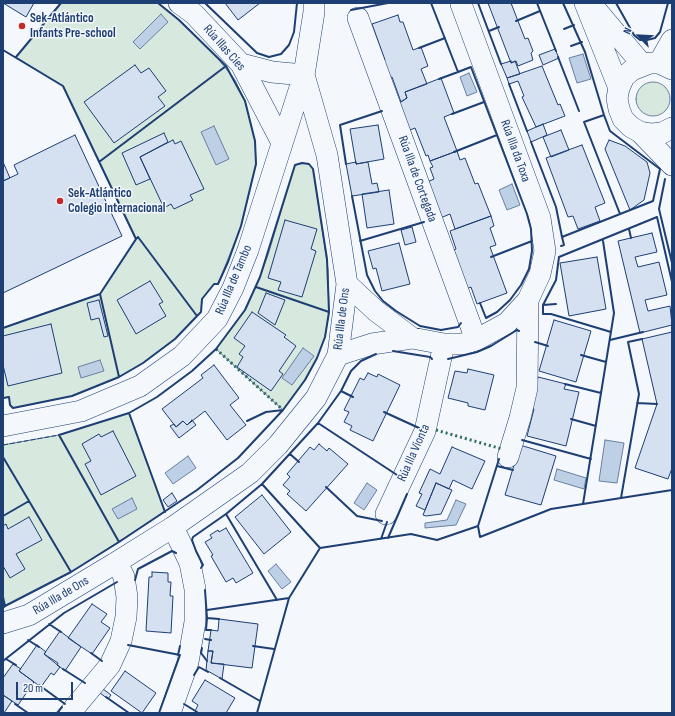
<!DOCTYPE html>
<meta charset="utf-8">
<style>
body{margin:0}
#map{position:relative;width:675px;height:716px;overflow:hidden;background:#f4f7fb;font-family:"Sofia Sans Condensed",sans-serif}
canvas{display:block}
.frame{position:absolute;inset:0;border:4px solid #1d3f73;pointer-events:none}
.north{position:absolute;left:619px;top:16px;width:40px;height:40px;-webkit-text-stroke:3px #f4f7fb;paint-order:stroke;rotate:294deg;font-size:11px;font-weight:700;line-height:16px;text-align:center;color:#1d3f73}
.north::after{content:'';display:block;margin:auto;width:14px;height:18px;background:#1d3f73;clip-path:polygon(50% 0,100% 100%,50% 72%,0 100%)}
.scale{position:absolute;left:16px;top:682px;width:57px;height:18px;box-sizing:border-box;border:2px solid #1d3f73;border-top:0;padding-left:5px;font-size:12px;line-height:14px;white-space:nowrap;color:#1d3f73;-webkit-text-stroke:3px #f4f7fb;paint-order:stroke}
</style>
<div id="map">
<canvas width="675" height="716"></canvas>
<div class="frame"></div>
<div class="north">N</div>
<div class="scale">20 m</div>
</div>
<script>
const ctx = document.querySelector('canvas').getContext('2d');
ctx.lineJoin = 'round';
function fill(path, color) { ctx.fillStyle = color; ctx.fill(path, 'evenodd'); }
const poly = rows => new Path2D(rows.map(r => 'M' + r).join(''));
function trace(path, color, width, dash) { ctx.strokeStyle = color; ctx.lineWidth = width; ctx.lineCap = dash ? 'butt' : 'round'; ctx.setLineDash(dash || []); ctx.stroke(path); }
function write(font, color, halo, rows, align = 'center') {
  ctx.font = font + ' "Sofia Sans Condensed",sans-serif'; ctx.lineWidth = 3; ctx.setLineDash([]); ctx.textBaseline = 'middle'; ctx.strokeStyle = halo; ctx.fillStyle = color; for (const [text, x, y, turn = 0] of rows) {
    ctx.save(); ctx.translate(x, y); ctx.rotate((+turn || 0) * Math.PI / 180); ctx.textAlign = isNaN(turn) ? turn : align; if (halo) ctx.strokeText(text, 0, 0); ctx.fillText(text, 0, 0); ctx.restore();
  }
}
const green = poly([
 [61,3,158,3,179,20,215,55,235,80,245,101,255,141,256,164,241,226,218,284,214,284,202,299,201,312,197,316,175,339,143,363,119,377,72,396,13,408,10,405,9,397,3,398,3,328,100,294,136,240,63,86,16,57,61,3],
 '636 99a17 17 0 1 1 34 0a17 17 0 1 1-34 0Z',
 [302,163,309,164,313,169,328,269,329,312,325,337,317,358,305,380,283,410,216,349,245,310,260,277,268,255,295,165,302,163],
 [129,413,165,512,71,572,3,607,3,445,59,435,129,413]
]);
fill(green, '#d7e8df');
trace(green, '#687fa3', 1);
const water = poly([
 [161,14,168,22,140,49,133,42,161,14],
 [583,54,591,79,577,83,569,58,583,54],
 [469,73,477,92,467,96,460,77,469,73],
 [214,126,229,159,216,165,201,132,214,126],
 [512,184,520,205,507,210,499,190,512,184],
 [303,348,314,356,292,385,282,378,303,348],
 [100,360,104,371,81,378,78,367,100,360],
 [605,440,624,443,617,483,599,481,605,440],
 [188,456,196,468,173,484,165,473,188,456],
 [557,469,586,478,584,489,554,480,557,469],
 [367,483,377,490,364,510,354,503,367,483],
 [132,498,137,509,118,519,112,509,132,498],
 [456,500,466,504,456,525,425,528,425,523,447,520,456,500],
 [276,564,291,582,282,589,268,571,276,564]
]);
fill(water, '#bed0e5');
trace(water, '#687fa3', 1);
const building = poly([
 [3,3,34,3,26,17,3,3],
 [225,3,260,3,238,20,225,3],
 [488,3,511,3,525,39,528,38,533,51,531,53,533,60,518,66,516,61,511,63,488,3],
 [398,15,400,22,403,22,413,50,421,47,428,66,421,69,427,84,405,92,407,98,401,102,392,77,385,80,379,63,385,60,372,24,398,15],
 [555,49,559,58,543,65,539,55,555,49],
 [511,61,511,63,515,61,520,74,507,78,501,64,511,61],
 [135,65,141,73,149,68,166,91,158,97,165,106,114,143,84,102,135,65],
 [542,66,558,105,560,104,565,116,536,127,522,97,524,96,518,81,509,84,507,78,542,66],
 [441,78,454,113,444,117,457,151,430,161,428,155,426,156,415,128,405,132,397,104,407,98,405,92,441,78],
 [543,124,547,135,531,142,527,131,543,124],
 [378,125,384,159,356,164,350,129,378,125],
 [561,130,569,150,551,157,543,137,561,130],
 [164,133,168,142,140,157,150,179,136,185,122,153,164,133],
 [75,135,122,236,3,293,3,181,18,174,14,165,75,135],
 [173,140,175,144,181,141,204,189,190,195,193,200,174,209,171,204,164,208,140,157,173,140],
 [609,140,625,146,647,162,650,173,644,200,630,210,605,149,609,140],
 [582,145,605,203,595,207,600,221,578,229,573,216,568,217,546,158,582,145],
 [457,151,460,160,465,158,475,184,478,183,491,216,455,229,450,214,438,219,425,183,434,179,430,168,433,167,430,161,457,151],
 [3,162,10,178,3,181,3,162],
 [356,162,356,164,368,162,372,184,377,183,379,192,352,196,346,164,356,162],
 [389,190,394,224,367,228,362,194,389,190],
 [491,216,494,226,490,228,496,245,490,247,507,293,477,304,471,287,464,290,450,252,456,249,450,231,491,216],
 [285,220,317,229,311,249,316,251,302,297,278,290,281,282,268,278,285,220],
 [412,227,416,242,405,245,401,230,412,227],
 [652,233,657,252,635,257,638,267,659,262,667,295,645,300,648,311,670,306,672,325,640,333,618,241,652,233],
 [399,243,410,284,382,291,376,268,373,269,368,251,399,243],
 [597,257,606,309,569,316,560,263,597,257],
 [150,281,163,302,159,304,166,316,136,334,117,300,150,281],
 [266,293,285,300,275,325,258,313,266,293],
 [99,300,108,336,104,337,99,318,91,320,87,303,99,300],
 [252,312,286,335,284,337,296,346,279,371,283,374,271,391,237,367,243,357,239,354,245,346,234,338,252,312],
 [554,320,591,331,576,382,539,371,554,320],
 [51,324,62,373,8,386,3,365,3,336,51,324],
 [672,332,672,468,668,479,635,468,657,404,642,339,672,332],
 [214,365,239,398,230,405,246,425,227,440,205,411,187,425,183,421,176,427,162,409,203,378,201,375,214,365],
 [468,369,494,375,485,410,468,406,468,403,448,398,455,371,467,373,468,369],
 [368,373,377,377,378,374,400,385,373,441,350,430,352,426,344,422,349,412,344,410,360,378,364,380,368,373],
 [538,377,566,384,564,389,579,392,566,446,527,436,534,409,531,408,538,377],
 [192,420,196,425,179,438,170,426,174,424,176,427,183,421,187,425,192,420],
 [113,431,136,476,101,495,85,464,91,461,82,444,99,434,101,437,113,431],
 [319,444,327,451,329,448,348,464,306,511,287,494,290,491,283,485,290,477,287,474,310,447,314,450,319,444],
 [520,445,556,456,541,505,505,495,520,445],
 [452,447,485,461,472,489,453,480,449,489,436,483,425,510,416,506,422,494,419,493,430,469,440,474,452,447],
 [436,483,452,490,441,514,426,516,423,515,436,483],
 [172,493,177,501,168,507,163,500,172,493],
 [262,495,291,532,264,554,235,517,262,495],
 [29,517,42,540,16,554,25,569,10,578,3,566,3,526,6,524,8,529,29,517],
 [226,528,253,573,236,583,233,578,226,582,211,556,213,555,205,542,212,538,210,535,218,530,219,532,226,528],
 [152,572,168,573,168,582,171,582,170,596,173,596,171,633,146,631,149,577,152,577,152,572],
 [92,604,107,614,101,622,110,628,92,654,68,638,92,604],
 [219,619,258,624,252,668,211,663,213,651,208,651,211,630,218,631,219,619],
 [60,631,81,647,65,671,44,654,60,631],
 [37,645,46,652,44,654,58,663,57,665,60,667,54,675,51,673,41,687,19,671,37,645],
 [208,651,213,651,211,663,224,664,222,679,206,670,208,651],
 [13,664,21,669,19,671,34,682,18,705,3,695,3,678,13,664],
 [125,671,156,693,142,713,111,691,125,671],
 [205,680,235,698,226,713,199,713,195,711,198,705,192,701,205,680],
 [103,689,111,695,108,699,100,693,103,689],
 [3,695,12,701,4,713,3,713,3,695]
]);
fill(building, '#d5e0f0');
trace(building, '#1d3f73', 1);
const minor = poly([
 [179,3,194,14,241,64,282,143],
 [585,3,619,88],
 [592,5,642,64],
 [358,18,476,340],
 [659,63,672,40],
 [672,69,659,63,650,63,632,70,624,77,619,88,617,98,619,109,623,119,631,127,640,132,651,134,662,133,672,128],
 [640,132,672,165],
 [347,284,376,311,412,338,444,344,463,344,476,340,507,323,528,300,540,274,545,251,540,218,461,4],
 [338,355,372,344,412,338],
 [3,426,81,411,140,386,182,356,217,319,233,288,248,250,304,75,314,12,314,3],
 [508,457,520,418,527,388,528,300],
 [386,514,425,431,444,344],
 [3,623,29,615,117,562,173,527,250,473,278,445,316,398,338,355,347,284,327,155,304,75,272,72,241,64],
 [70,713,110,665,121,641,126,617,127,597,124,577,117,562],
 [170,713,188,662,195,622,195,589,190,563,173,527]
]);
trace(minor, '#1d3f73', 22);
trace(minor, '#f4f7fb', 21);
trace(poly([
 [216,349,283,410],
 [436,430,502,449],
 [3,607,5,606]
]), '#2c6c60', 3, [2, 3]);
trace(poly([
 [3,445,59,435]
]), '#1d3f73', 1, [5, 2]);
trace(poly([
 [205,3,257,53,269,57,281,54,289,45,294,32,297,3],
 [431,3,458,72,471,67,527,214,531,229,532,251,529,269,521,285,510,300,497,312,486,318,480,303],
 [478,3,501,64],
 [537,3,556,51],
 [616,3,634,35,640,40,647,40,655,38,660,32,668,3],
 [351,10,388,3],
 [516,21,540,11],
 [564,29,574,25],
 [489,31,499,27],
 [571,46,582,42],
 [419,48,445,38],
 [3,50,63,86,136,239,100,294],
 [16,57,61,3],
 [558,57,579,111],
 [439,79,458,72],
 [509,84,527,131],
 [452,114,484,102],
 [604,115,584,122,620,214],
 [531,142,556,207,562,237],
 [454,152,497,135],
 [99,162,226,66],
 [346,164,340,125,382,111],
 [665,179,659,209,672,263],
 [352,196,367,275,375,291,383,301,396,311,420,326,441,330,458,327,461,323],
 [629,229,631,238],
 [136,239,138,237,197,316],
 [360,241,424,222],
 [561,246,564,245,562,237,653,201,660,169,610,131,604,115,585,52,563,3],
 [491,257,532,241],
 [256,287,329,312],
 [556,304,543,305,556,280,559,257,657,217,672,282],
 [543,305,543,314,551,314,611,332],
 [3,328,100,294,119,377],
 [610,340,643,332],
 [535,342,548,346],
 [393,351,430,357,432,359],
 [376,354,361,361,351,371,341,391,318,423,397,475],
 [581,355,606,362],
 [448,359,477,352,491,346,517,330,519,331],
 [565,384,601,393],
 [341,391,353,397],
 [3,398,9,397,10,405,13,408,72,396,119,377,143,363,175,339,197,316,201,312,202,299,214,284,218,284,228,262,241,226,256,164,255,141,245,101,226,66,179,20,158,3],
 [637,403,657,404],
 [384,412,419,428],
 [129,413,165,512],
 [571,419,596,426],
 [247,421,266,412,283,410],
 [522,440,591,459],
 [290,454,299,462],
 [3,457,71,572],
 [497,466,513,470],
 [262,484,320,548],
 [326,487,357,516,382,521],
 [621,498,639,394,628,342,642,339],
 [583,504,614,313,603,241],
 [226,514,262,484,318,423],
 [3,516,29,501],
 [478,526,499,459],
 [388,538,407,494],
 [381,539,387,522],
 [201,568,203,565,196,551,192,540,193,537,226,514,277,600],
 [135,580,138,569,172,551,176,553],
 [205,590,207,618,219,619],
 [3,597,5,606,71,572,119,542,197,490,238,458,283,410,305,380,317,358,325,337,329,312,327,259,313,169,309,164,302,163,295,165,260,277,245,310,216,349,192,371,157,397,129,413,59,435,119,542],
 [289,598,320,548,411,534,437,540,478,526,480,537,551,509,672,490],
 [207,610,289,598,257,713],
 [207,618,206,630,211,630],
 [49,624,61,632],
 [205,639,211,640],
 [28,640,39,647],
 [128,645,180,655,159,713],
 [253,646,274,649],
 [202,648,201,653,207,661],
 [91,653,102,661],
 [178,655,180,646],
 [6,659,16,665],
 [3,661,64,613,117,582],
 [63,669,85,683],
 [194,675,199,667,208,672],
 [220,678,260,701],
 [39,685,65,704],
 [106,697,129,713],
 [15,704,28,713],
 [184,704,197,712],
 [57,713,62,707]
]), '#1d3f73', 2);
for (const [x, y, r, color] of [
 [22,26,4,"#c62828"],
 [60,201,4,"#c62828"]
]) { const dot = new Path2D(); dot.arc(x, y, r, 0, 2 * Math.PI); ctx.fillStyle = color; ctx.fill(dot); trace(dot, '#f4f7fb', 1.5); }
write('bold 13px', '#1d3f73', '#f4f7fb', [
 ["Sek-Atlántico",30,19],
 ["Infants Pre-school",30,34],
 ["Sek-Atlántico",68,194],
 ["Colegio Internacional",68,209]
], 'left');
write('13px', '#1d3f73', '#f4f7fb', [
 ["Rúa Illas Cíes",224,48,49],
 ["Rúa Illa da Toxa",515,151,70],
 ["Rúa Illa de Cortegada",417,179,70],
 ["Rúa Illa de Tambo",234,280,-67],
 ["Rúa Illa de Ons",342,319,-83],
 ["Rúa Illa Vionta",414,453,-66],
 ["Rúa Illa de Ons",61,596,-31]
]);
</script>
